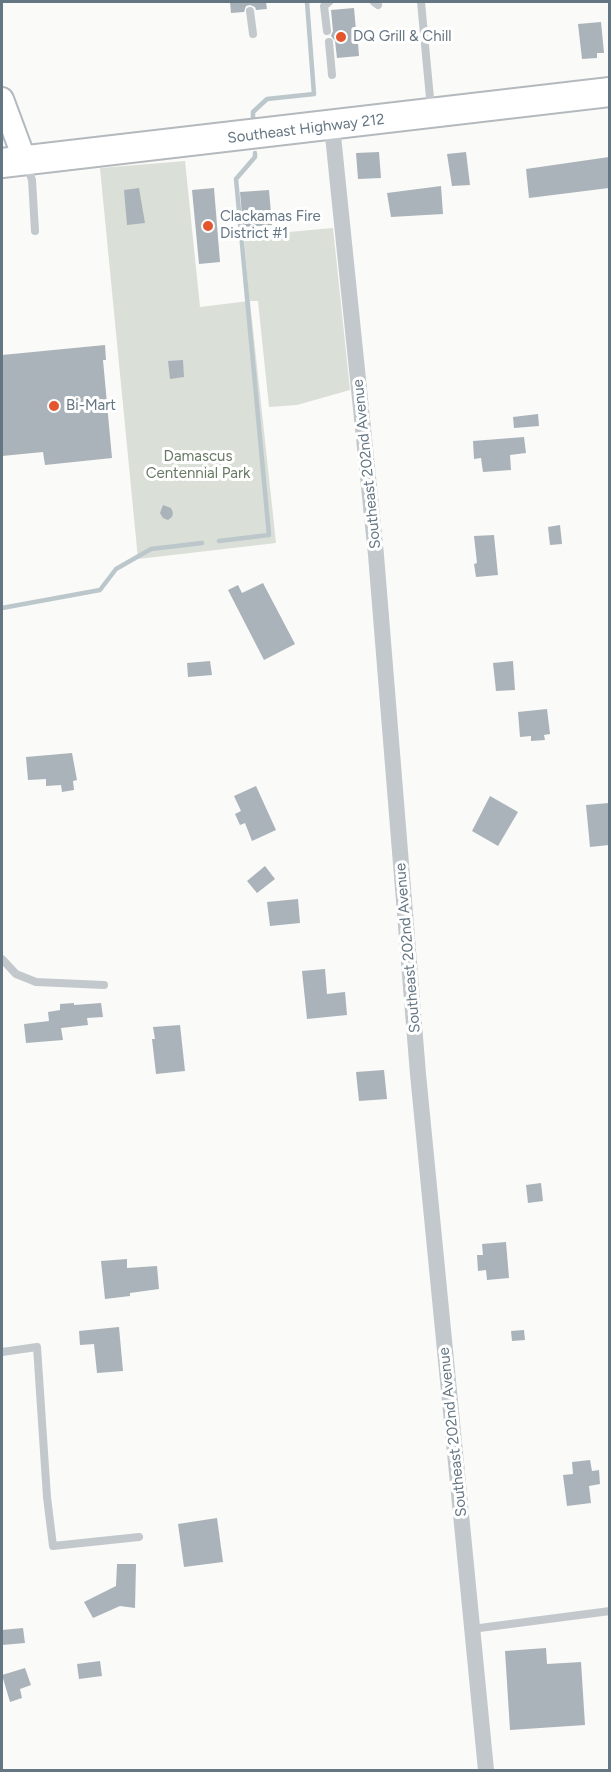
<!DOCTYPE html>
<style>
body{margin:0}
#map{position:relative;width:611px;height:1772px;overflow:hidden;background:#fafaf8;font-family:Figtree,sans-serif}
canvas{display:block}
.frame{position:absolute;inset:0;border:3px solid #657683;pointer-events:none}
</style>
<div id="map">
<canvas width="611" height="1772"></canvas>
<div class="frame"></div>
</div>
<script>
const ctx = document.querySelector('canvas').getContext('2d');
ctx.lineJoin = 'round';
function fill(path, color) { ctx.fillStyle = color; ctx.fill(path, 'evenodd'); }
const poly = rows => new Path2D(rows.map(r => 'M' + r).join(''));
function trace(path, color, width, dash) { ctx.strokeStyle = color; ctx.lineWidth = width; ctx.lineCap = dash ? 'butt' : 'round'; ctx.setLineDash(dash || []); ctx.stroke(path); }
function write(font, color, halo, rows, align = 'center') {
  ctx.font = font + ' Figtree,sans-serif'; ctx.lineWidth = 6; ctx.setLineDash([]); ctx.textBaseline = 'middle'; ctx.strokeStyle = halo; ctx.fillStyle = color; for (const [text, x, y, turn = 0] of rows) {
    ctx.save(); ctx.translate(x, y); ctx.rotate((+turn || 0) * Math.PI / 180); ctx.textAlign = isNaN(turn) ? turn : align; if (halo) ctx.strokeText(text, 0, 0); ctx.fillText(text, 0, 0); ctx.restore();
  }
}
fill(poly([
 [185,161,200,307,249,301,244,236,333,228,350,390,297,405,269,407,258,301,250,301,276,543,138,559,100,168]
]), '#dadfd7');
trace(poly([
 [253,117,253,112,267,99,314,94,307,2],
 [219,541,269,535,236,179,255,157,255,153],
 [2,608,100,590,116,569,151,549,202,543]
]), '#bbc7cb', 4.5);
fill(poly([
 [230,2,266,2,267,9,256,10,255,7,250,5,246,6,244,12,231,13],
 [354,8,356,30,360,30,362,42,358,43,359,56,337,58,335,41,331,36,333,31,331,10],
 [601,22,604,53,597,53,597,58,582,59,578,24],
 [379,152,381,178,358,179,356,153],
 [466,152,470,185,452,186,447,154],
 [609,157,609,188,529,198,526,169],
 [441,186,443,214,391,217,387,193],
 [139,188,145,223,127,225,124,190],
 [214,188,220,262,199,264,192,190],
 [269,190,272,225,243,227,240,192],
 [105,345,106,360,103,360,112,458,45,465,43,452,2,456,2,355],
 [183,360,184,377,170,379,168,361],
 [538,414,539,426,514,428,513,417],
 [524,437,526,453,510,455,511,470,483,472,481,458,474,459,473,441],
 [163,505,171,508,173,513,172,517,168,520,163,518,160,513],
 [560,525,562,544,550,545,548,527],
 [494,535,498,575,476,577,474,564,477,563,474,536],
 [263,583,295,644,264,660,228,590,238,585,242,593],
 [210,661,212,675,188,677,187,663],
 [513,661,515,690,496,691,493,663],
 [547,709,550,734,544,735,545,740,531,741,531,736,520,737,518,712],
 [72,753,77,780,73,781,74,790,62,792,61,785,46,786,46,779,28,780,26,757],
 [256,786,276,830,252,841,245,823,240,825,235,814,241,811,234,796],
 [490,796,518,812,498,846,472,831],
 [609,803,609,845,590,847,586,805],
 [265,866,275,879,257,893,247,881],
 [298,899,300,923,270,926,267,902],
 [325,969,327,994,345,992,347,1015,307,1019,302,971],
 [74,1003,74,1005,101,1003,103,1017,87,1018,88,1025,61,1028,63,1040,26,1043,24,1024,49,1021,48,1012,60,1010,60,1004],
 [180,1025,185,1071,156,1074,152,1039,155,1039,153,1027],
 [384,1070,387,1099,359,1101,356,1072],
 [541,1183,543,1201,528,1203,526,1185],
 [506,1242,509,1278,487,1280,486,1270,478,1271,477,1255,483,1255,482,1244],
 [127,1259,127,1268,157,1266,159,1289,130,1293,130,1296,105,1299,101,1261],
 [119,1327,123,1371,97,1373,94,1344,80,1345,79,1331],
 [524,1330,525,1340,512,1341,511,1331],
 [590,1460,592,1471,599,1470,600,1484,589,1486,591,1503,567,1506,563,1475,573,1474,572,1462],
 [217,1518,223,1562,184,1567,178,1524],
 [117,1564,136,1564,135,1608,120,1606,93,1618,84,1602,116,1586],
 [23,1628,25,1643,2,1645,2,1630],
 [546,1648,547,1664,581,1662,585,1725,510,1730,505,1651],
 [100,1661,102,1676,79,1679,77,1664],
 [25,1668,31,1685,20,1689,22,1698,10,1702,2,1675]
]), '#aab3b9');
const secondary = poly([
 [2,99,25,161]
]);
const highway = poly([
 [2,163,610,92]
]);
trace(secondary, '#b3babf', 26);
trace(highway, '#b4b9bd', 32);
trace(poly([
 [374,2,378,5],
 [421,2,431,109],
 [250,11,253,34],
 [327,31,324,6,329,2],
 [329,42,332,75],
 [26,163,32,180,35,231],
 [2,959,16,974,36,982,104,985],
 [2,1352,37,1347,47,1497,53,1546,139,1537],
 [472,1629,610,1611]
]), '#c3c8cc', 8);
trace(poly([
 [332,126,376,555,418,1074,486,1770]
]), '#c3c8cc', 16);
trace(secondary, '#fff', 22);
trace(highway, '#fff', 28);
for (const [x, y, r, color] of [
 [341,37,6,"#e4572e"],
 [208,226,6,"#e4572e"],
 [54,406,6,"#e4572e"]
]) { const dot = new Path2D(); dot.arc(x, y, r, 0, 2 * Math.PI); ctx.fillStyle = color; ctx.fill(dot); trace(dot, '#fff', 2); }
write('15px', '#657683', '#fff', [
 ["DQ Grill & Chill",353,37],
 ["Clackamas Fire",220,217],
 ["District #1",220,234],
 ["Bi-Mart",66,406]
], 'left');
write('15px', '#657683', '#fff', [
 ["Southeast Highway 212",306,129,-7],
 ["Southeast 202nd Avenue",367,464,-96],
 ["Southeast 202nd Avenue",408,948,-95],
 ["Southeast 202nd Avenue",453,1432,-96]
]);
write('15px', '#687a64', '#fff', [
 ["Damascus",198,457],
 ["Centennial Park",198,474]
]);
</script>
